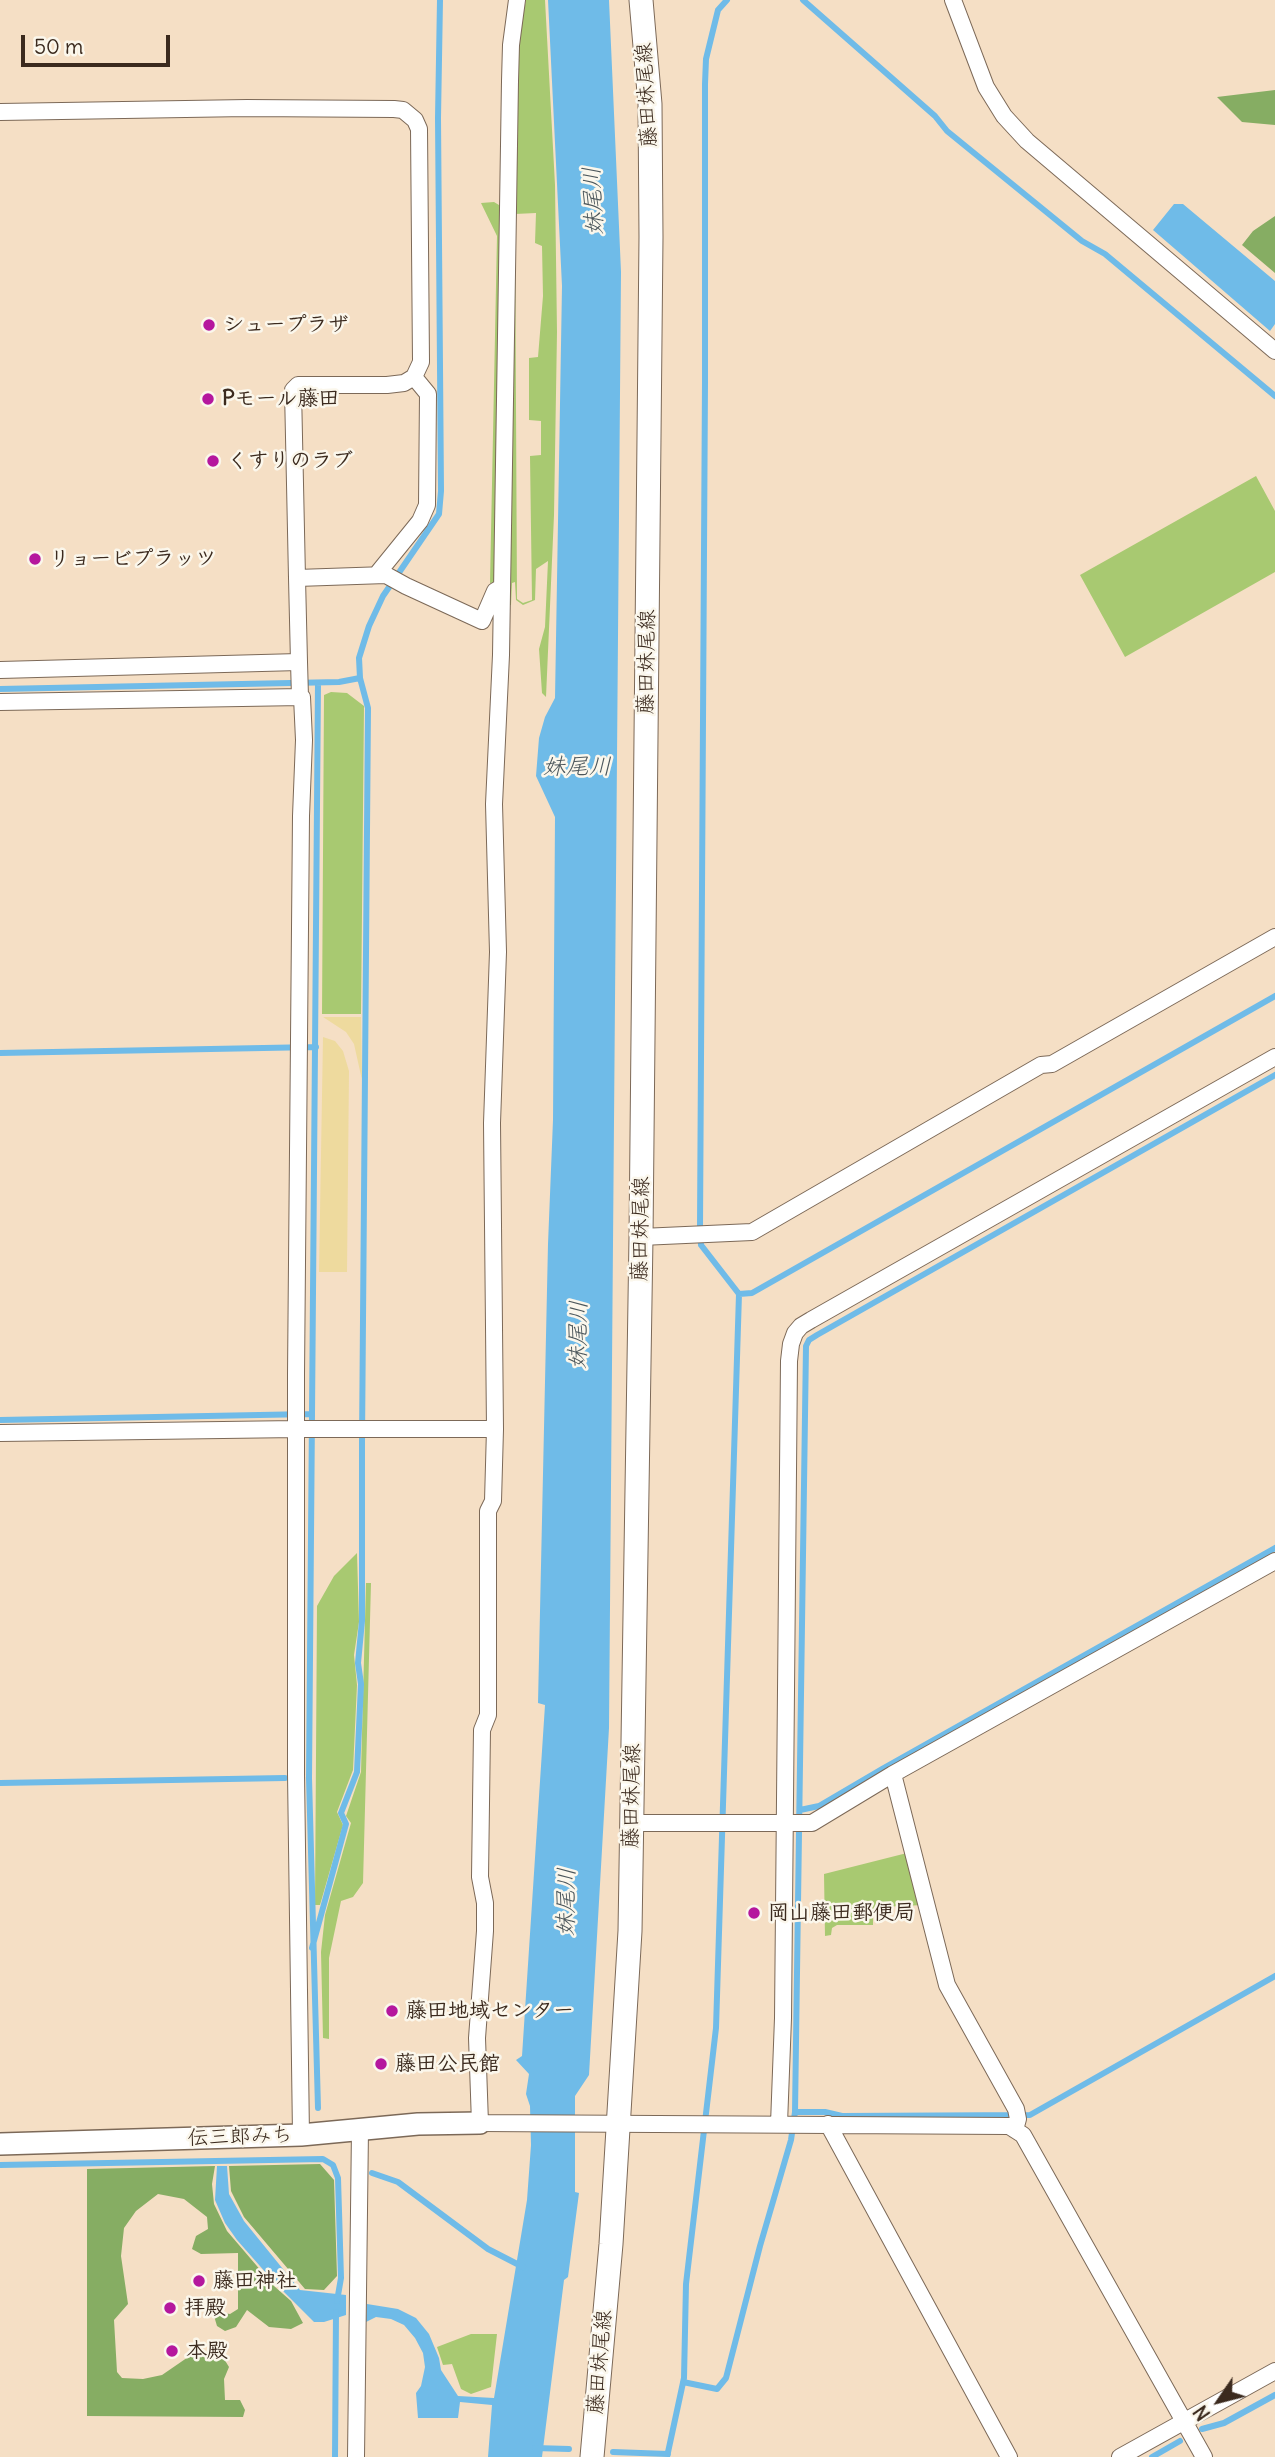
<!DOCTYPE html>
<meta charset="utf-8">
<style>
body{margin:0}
#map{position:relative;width:1275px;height:2457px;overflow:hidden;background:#f5dfc5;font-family:Delius,sans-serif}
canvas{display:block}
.north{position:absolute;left:1184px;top:2366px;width:70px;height:70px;-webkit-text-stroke:5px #fbf7ec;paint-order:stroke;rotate:235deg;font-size:19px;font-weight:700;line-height:28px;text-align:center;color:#3b2a1e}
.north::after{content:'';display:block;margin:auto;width:24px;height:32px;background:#3b2a1e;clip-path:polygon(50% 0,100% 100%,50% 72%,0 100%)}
.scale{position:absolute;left:21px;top:35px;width:149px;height:32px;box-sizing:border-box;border:4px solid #3b2a1e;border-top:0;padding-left:9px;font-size:21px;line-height:24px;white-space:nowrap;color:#3b2a1e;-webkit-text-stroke:5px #fbf7ec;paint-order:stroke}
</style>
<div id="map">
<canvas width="1275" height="2457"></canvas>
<div class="north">N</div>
<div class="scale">50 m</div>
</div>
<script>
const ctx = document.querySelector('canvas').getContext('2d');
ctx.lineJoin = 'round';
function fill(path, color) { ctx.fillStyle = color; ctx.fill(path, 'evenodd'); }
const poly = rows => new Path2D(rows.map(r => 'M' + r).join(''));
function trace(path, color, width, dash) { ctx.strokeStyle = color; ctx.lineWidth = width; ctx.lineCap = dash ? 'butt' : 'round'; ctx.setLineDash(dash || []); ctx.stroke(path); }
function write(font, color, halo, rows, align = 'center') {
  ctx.font = font + ' Delius,"Klee One",sans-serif'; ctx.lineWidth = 5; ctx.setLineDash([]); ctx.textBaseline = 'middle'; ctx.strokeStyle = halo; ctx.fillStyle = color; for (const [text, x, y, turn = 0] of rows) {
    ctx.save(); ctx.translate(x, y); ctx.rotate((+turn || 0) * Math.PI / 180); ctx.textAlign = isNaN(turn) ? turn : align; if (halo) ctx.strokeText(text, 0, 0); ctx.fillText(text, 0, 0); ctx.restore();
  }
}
fill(poly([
 [526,0,545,0,555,185,557,332,554,515,546,697,542,693,539,649,545,627,548,561,536,569,535,600,523,605,516,600,515,582,512,583,511,605,508,605,512,459,514,62],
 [536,213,535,243,542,246,543,296,538,357,529,358,529,420,541,421,541,455,530,456,532,600,523,603,517,599,515,214],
 [494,202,504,208,497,582,490,583,497,236,481,203],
 [1256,476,1275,511,1275,572,1125,657,1080,575],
 [331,692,347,693,364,706,361,1014,322,1014,324,695],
 [357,1553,359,1622,354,1655,357,1685,353,1770,337,1812,343,1825,320,1905,315,1905,317,1606,334,1576],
 [366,1583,371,1583,363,1883,353,1897,341,1901,329,1958,329,2039,323,2038,321,1952,325,1915,351,1823,346,1816,361,1772],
 [907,1853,923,1905,882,1907,873,1916,873,1925,837,1925,832,1928,831,1935,825,1936,824,1874],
 [471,2334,497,2334,491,2387,471,2394,461,2389,452,2364,443,2365,437,2347]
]), '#a8c971');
fill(poly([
 [1275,90,1275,125,1242,122,1217,97],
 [1275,216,1275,273,1242,245,1253,231],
 [320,2164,334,2180,337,2276,324,2290,305,2289,244,2217,231,2191,229,2166],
 [215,2166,212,2184,214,2204,227,2231,274,2286,291,2301,303,2323,291,2329,269,2327,247,2310,236,2327,225,2331,217,2326,214,2316,218,2312,230,2314,238,2309,238,2253,201,2254,192,2249,196,2236,208,2229,207,2217,184,2199,158,2194,136,2211,124,2228,121,2256,128,2304,114,2320,117,2372,122,2378,143,2379,162,2375,194,2353,221,2354,229,2367,224,2379,225,2400,240,2400,245,2410,243,2417,87,2416,87,2169]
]), '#86ad63');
fill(poly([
 [323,1017,361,1017,362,1080,354,1044,346,1032],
 [323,1037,335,1041,343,1051,349,1071,347,1272,319,1272]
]), '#eeda9e');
fill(poly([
 [548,0,609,0,621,272,609,1728,589,2075,575,2096,575,2192,579,2193,568,2277,564,2280,542,2457,488,2457,492,2405,460,2402,458,2418,418,2418,416,2393,421,2386,425,2367,423,2353,415,2338,404,2325,391,2319,376,2317,366,2322,367,2304,398,2309,416,2318,429,2334,439,2358,441,2370,458,2396,494,2398,527,2200,531,2145,530,2106,526,2094,529,2074,516,2060,522,2056,545,1705,538,1703,548,1244,553,1120,555,817,536,776,539,738,545,717,555,698,562,286],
 [1174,204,1183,204,1275,281,1275,324,1270,331,1153,230],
 [217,2166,227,2166,229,2194,244,2221,300,2290,346,2295,346,2315,324,2322,314,2322,274,2282,237,2240,225,2223,215,2200]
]), '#6fbbe8');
trace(poly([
 [803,0,935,116,947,131,1082,241,1105,254,1275,396],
 [0,689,339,682,360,678],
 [0,1053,316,1047],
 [739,1294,752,1293,1275,996],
 [0,1420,311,1414],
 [0,1783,285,1778],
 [800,1810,819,1806,882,1769,1275,1548],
 [312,1948,346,1824,341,1813,357,1772,361,1684,358,1663,362,1621,362,1441,368,708,360,678,359,658,369,626,383,596,439,514,441,491,438,118,440,0],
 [318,2108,309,1778,318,683],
 [795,2112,825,2112,842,2116,1030,2115,1275,1976],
 [0,2165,323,2159,333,2165,338,2178,341,2278,337,2301],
 [372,2173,398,2182,488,2249,523,2267],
 [683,2382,717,2389,726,2378,760,2246,791,2140,795,2112,806,1346,809,1340,817,1335,1275,1075],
 [1202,2429,1224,2423,1275,2395],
 [535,2448,569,2449],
 [613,2452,668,2454],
 [335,2457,336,2312],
 [667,2457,684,2378,686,2284,716,2028,739,1294,701,1245,700,1225,705,382,705,84,706,59,718,10,727,0],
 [1152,2457,1180,2441]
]), '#6fbbe8', 6);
const minor = poly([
 [517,0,511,45,510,81,501,655,494,804,498,952,492,1123,495,1429,493,1501,488,1511,488,1715,482,1730,480,1877,485,1903,485,1931,477,2038,480,2123,1009,2126,1023,2135,1204,2457],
 [953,0,986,87,1004,116,1027,141,1275,351],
 [0,112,247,108,394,109,403,110,415,120,419,129,421,362,414,377,404,383,387,385,298,385,293,390,297,578],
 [377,574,420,521,427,505,428,394,414,377],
 [299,662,300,697],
 [0,670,299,662,297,578,386,575,406,586,482,621,495,591,502,587],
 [0,702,302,697,304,740,301,816,296,1374,296,1774,301,2135],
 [641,1237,752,1232,1041,1065,1052,1064,1275,937],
 [0,1433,297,1429,495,1429],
 [893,1774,947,1985,1016,2109,1018,2119,1015,2130],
 [631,1823,812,1823,893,1774,1275,1561],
 [779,2124,783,2018,789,1361,791,1344,795,1333,801,1326,811,1320,1275,1057],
 [828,2124,1009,2457],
 [356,2457,360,2129],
 [1120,2457,1275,2371]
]);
const tertiary = poly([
 [0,2144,301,2135,418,2124,480,2123]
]);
const secondary = poly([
 [592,2457,611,2244,630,1931,641,1237,651,237,650,104,641,0]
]);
trace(minor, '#7c6958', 18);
trace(tertiary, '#7c6958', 24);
trace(secondary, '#7c6958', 25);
trace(minor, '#fff', 16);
trace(tertiary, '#fff', 21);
trace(secondary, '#fff', 23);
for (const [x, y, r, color] of [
 [209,325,7,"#b5179e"],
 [208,399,7,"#b5179e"],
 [213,461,7,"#b5179e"],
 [35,559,7,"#b5179e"],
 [754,1913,7,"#b5179e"],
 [392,2011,7,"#b5179e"],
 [381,2064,7,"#b5179e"],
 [199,2281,7,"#b5179e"],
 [170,2308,7,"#b5179e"],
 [172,2351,7,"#b5179e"]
]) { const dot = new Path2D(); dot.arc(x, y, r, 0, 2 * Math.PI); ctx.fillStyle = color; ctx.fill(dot); trace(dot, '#fbf7ec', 2.5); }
write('21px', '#3b2a1e', '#fbf7ec', [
 ["藤田妹尾線",647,95,-93],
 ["藤田妹尾線",647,662,-89],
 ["藤田妹尾線",641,1229,-89],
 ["藤田妹尾線",632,1796,-89],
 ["伝三郎みち",240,2137,-2],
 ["藤田妹尾線",600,2362,-85]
]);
write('bold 21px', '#3b2a1e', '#fbf7ec', [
 ["シュープラザ",223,325],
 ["Pモール藤田",222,399],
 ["くすりのラブ",227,461],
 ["リョービプラッツ",49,559],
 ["岡山藤田郵便局",768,1913],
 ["藤田地域センター",406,2011],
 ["藤田公民館",395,2064],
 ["藤田神社",213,2281],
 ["拝殿",184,2308],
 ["本殿",186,2351]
], 'left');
write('italic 23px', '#4b565b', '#fbf7ec', [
 ["妹尾川",594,201,-93],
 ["妹尾川",577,767],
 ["妹尾川",579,1335,-89],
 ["妹尾川",567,1902,-89]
]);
</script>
